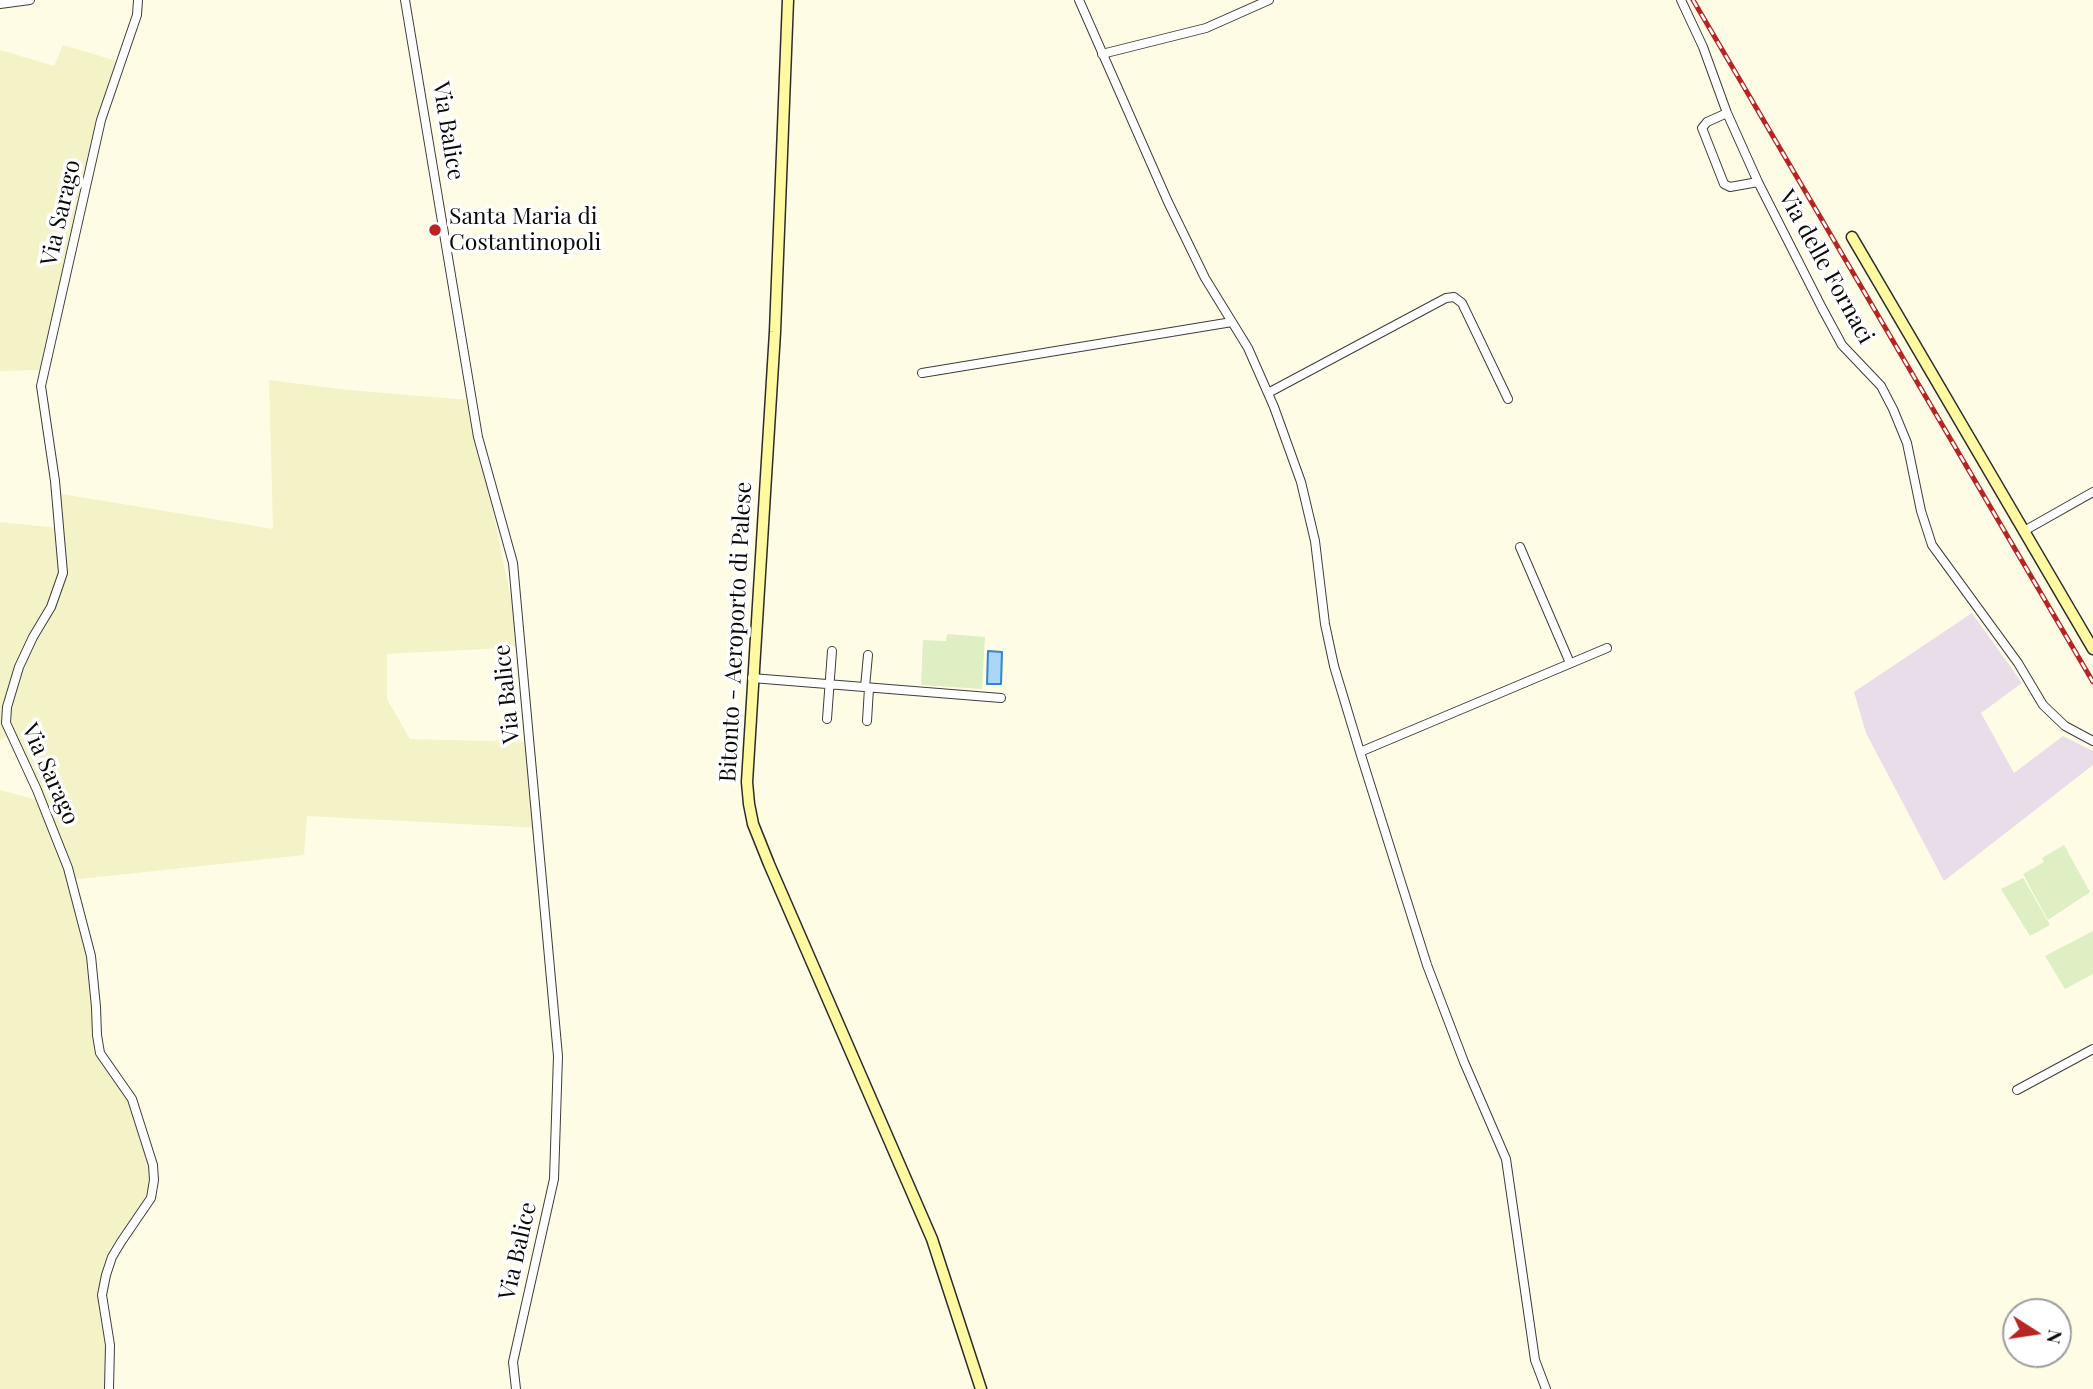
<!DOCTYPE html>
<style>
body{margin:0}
#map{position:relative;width:2093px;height:1389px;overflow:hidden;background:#fffce6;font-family:"Playfair Display",serif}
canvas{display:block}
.north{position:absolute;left:2002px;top:1298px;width:70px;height:70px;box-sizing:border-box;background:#fff;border:2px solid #9d9d9d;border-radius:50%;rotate:102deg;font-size:19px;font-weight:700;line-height:28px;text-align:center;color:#0a0a0a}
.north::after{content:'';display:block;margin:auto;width:24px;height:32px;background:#b92422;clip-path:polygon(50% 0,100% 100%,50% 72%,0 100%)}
</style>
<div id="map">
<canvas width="2093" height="1389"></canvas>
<div class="north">N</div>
</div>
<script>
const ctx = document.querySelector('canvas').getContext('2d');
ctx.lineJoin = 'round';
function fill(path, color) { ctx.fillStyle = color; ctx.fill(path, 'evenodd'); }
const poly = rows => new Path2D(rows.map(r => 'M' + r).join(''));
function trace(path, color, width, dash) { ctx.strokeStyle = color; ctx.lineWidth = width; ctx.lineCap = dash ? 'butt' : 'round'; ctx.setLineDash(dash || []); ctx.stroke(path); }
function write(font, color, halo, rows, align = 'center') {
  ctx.font = font + ' "Playfair Display",serif'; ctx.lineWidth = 7; ctx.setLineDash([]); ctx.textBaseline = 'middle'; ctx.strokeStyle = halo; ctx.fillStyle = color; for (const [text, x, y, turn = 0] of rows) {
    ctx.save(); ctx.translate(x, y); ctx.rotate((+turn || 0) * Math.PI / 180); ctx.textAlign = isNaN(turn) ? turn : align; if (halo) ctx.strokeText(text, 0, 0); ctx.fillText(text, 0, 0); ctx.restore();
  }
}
fill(poly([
 [1972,613,2022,683,1981,713,2014,773,2063,736,2093,751,2093,765,1944,881,1866,733,1854,692]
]), '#e9dde9');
fill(poly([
 [63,45,117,61,45,370,0,371,0,50,54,66],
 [269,380,348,390,470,400,521,647,387,654,387,699,410,739,531,742,539,828,307,816,304,855,71,880,85,948,93,1003,94,1042,125,1093,138,1122,147,1148,151,1172,150,1189,141,1205,110,1248,102,1273,99,1291,108,1360,106,1389,0,1389,0,790,37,800,10,735,0,740,0,522,59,528,56,493,273,529]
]), '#f4f3c7');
fill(poly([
 [947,634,985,637,982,689,921,685,923,640,946,641],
 [2064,845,2090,892,2048,920,2023,874,2044,862,2042,858],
 [2023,878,2050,925,2030,936,2001,889],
 [2093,931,2093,974,2065,989,2045,956]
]), '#ddefc3');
const water = poly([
 [988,651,1002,652,1001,684,987,684,988,651]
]);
fill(water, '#abd6f6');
trace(water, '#3186ce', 2);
const street = poly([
 [405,0,478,437,513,563,558,1056,554,1179,513,1362,516,1389],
 [1079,0,1168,202,1205,278,1248,348,1274,407,1301,482,1315,541,1325,624,1334,666,1360,752,1427,965,1464,1062,1506,1159,1535,1360,1546,1389],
 [1681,0,1703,47,1727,113,1758,182,1822,308,1842,345,1881,386,1893,409,1907,443,1921,511,1932,545,2018,663,2043,705,2065,726,2093,741],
 [0,4,30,0],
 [1102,54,1206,28,1269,0],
 [1727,113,1707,122,1702,128,1724,184,1730,187,1758,182],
 [922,373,1232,322],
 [1268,393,1446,298,1454,297,1462,303,1508,399],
 [2024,531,2093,492],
 [1520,547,1570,663],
 [752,678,1001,698],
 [865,687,868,655],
 [827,719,832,651],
 [867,721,869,688],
 [1360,752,1607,648],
 [2017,1090,2093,1049],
 [109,1389,110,1345,102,1295,106,1275,112,1257,121,1242,151,1198,154,1180,153,1165,132,1099,100,1053,97,1035,96,1007,91,956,68,868,37,790,6,723,7,707,19,667,33,637,51,607,63,573,55,481,41,386,101,120,137,15,138,0]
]);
const secondary = poly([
 [788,0,775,332,747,782,749,804,753,824,769,864,932,1239,981,1389],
 [1852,237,2093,649]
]);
trace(street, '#3d3d3d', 10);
trace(secondary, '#2c2c2c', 13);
trace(street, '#fff', 8);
trace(secondary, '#fffaa1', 10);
const rail = poly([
 [1693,0,2093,682]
]);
trace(rail, '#b92422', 5);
trace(rail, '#fff', 2.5, [8]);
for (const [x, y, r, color] of [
 [435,230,7,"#b92422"]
]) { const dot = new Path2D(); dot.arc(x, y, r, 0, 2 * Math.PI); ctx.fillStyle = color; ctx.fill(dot); trace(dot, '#fff', 2.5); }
write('23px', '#0a0a0a', '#fff', [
 ["Via Balice",448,131,81],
 ["Via Sarago",61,213,-77],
 ["Via delle Fornaci",1826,267,61],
 ["Bitonto - Aeroporto di Palese",736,632,-87],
 ["Via Balice",507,694,-96],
 ["Via Sarago",50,774,66],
 ["Via Balice",518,1251,-77]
]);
write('23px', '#0a0a0a', '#fff', [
 ["Santa Maria di",449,217],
 ["Costantinopoli",449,243]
], 'left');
</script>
